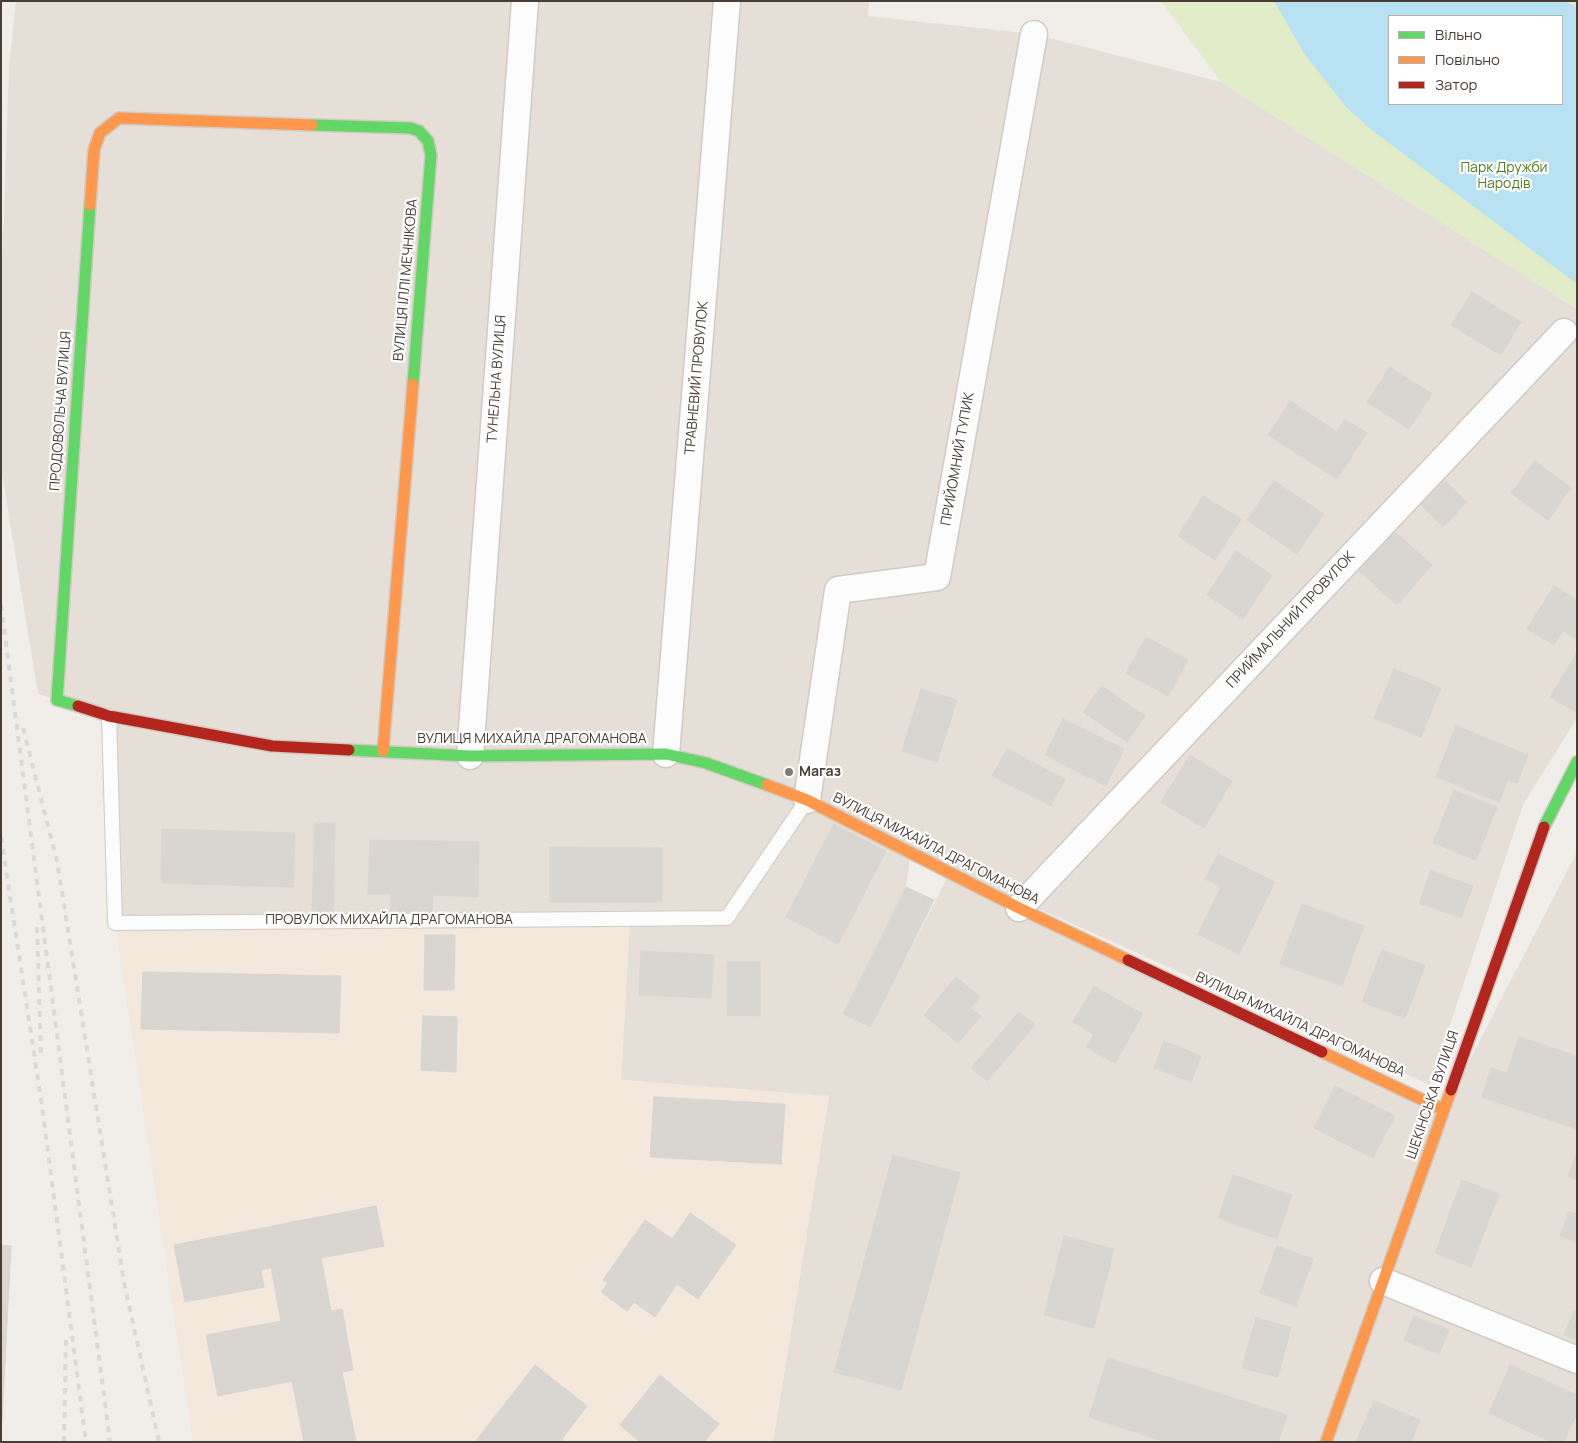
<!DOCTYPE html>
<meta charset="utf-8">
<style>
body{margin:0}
#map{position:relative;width:1578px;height:1443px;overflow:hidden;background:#f1eeea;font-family:Manrope,sans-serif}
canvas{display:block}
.frame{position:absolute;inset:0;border:2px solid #483e36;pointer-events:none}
.legend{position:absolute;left:1388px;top:15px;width:175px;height:90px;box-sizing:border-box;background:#fff;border:1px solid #b6b2af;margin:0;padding:6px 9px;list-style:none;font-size:15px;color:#483e36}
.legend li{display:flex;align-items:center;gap:10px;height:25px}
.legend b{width:25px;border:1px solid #b6b2af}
</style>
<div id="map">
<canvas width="1578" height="1443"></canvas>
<div class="frame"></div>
<ul class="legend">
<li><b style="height:6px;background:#63d668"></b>Вільно</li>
<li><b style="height:6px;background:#ff974d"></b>Повільно</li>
<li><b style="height:6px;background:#b3261e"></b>Затор</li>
</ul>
</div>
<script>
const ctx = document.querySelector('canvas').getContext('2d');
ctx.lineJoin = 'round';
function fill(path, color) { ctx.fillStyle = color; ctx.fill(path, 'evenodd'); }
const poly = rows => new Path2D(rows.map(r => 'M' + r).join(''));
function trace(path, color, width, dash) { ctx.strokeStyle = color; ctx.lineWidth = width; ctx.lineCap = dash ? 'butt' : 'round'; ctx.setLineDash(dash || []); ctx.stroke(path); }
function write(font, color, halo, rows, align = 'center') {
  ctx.font = font + ' Manrope,sans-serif'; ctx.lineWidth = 4.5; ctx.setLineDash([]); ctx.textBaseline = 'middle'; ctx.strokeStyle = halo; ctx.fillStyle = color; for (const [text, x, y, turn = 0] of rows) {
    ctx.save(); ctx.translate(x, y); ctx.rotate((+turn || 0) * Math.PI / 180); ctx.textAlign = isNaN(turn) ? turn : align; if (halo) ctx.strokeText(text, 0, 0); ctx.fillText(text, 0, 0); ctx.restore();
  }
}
fill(poly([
 [16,1,869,1,868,16,1034,34,1221,82,1577,309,1577,718,1523,805,1430,1085,911,851,906,887,843,1014,871,1027,947,878,1444,1110,1577,852,1577,1442,773,1442,829,1096,621,1080,630,919,115,923,109,716,38,694,1,467,1,295,9,66]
]), '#e6dfd7');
fill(poly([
 [630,919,621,1080,829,1096,773,1442,193,1442,115,923]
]), '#f4e7dc');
fill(poly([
 [1161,1,1577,1,1577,309,1221,82],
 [1389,16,1562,16,1562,104,1389,104]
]), '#e3ecc9');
fill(poly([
 [1274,1,1565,1,1577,8,1577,284,1369,128,1346,107,1303,52],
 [1389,16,1562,16,1562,104,1389,104]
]), '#b8e2f1');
const building = poly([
 [1472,292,1521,322,1501,355,1451,325,1472,292],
 [1390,367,1432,394,1409,429,1367,402,1390,367],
 [1290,401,1337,432,1345,419,1367,433,1337,479,1268,435,1290,401],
 [1535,461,1571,488,1548,520,1511,493,1535,461],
 [1274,481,1324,514,1297,554,1247,520,1274,481],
 [1445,481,1467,502,1443,527,1421,505,1445,481],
 [1203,496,1241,519,1215,560,1178,536,1203,496],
 [1393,530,1432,565,1397,605,1357,569,1393,530],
 [1236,551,1272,575,1243,619,1207,595,1236,551],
 [1554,586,1577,600,1577,639,1563,631,1554,645,1527,629,1554,586],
 [1146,637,1188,660,1168,696,1126,673,1146,637],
 [1576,654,1577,708,1575,711,1550,697,1576,654],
 [1394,669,1441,688,1421,737,1374,718,1394,669],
 [1102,686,1145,716,1127,742,1083,712,1102,686],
 [921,689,957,700,937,762,902,751,921,689],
 [1063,719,1124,749,1106,786,1045,755,1063,719],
 [1456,726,1528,755,1517,783,1508,780,1499,802,1436,777,1456,726],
 [1007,749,1065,779,1051,806,992,776,1007,749],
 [1190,755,1232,781,1204,828,1161,802,1190,755],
 [1454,790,1497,807,1476,860,1433,843,1454,790],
 [315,823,335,823,333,914,312,913,315,823],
 [834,824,886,851,838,944,786,917,834,824],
 [162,829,295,833,293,887,161,883,162,829],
 [370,840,479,842,478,897,433,895,432,912,390,911,391,894,368,894,370,840],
 [550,847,662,848,662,902,550,902,550,847],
 [1218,854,1275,882,1239,954,1198,934,1221,887,1205,879,1218,854],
 [1431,871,1473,886,1461,918,1419,903,1431,871],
 [906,887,934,900,871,1027,843,1014,906,887],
 [1302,904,1364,926,1342,986,1280,964,1302,904],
 [425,935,455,935,454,990,424,990,425,935],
 [1382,950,1425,966,1405,1018,1362,1002,1382,950],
 [641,951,714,955,711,998,639,995,641,951],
 [727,962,760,962,760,1016,727,1015,727,962],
 [143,972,341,976,339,1033,141,1029,143,972],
 [956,977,980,997,970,1008,981,1016,958,1043,924,1015,956,977],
 [1094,986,1143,1014,1115,1063,1086,1047,1094,1034,1073,1022,1094,986],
 [1019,1012,1035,1025,987,1081,971,1068,1019,1012],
 [423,1016,457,1017,456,1072,421,1070,423,1016],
 [1519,1037,1577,1056,1577,1129,1482,1097,1491,1068,1507,1073,1519,1037],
 [1164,1041,1201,1056,1191,1082,1154,1068,1164,1041],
 [1335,1086,1395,1116,1373,1158,1314,1128,1335,1086],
 [654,1097,785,1104,781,1164,650,1157,654,1097],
 [1577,1152,1577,1180,1568,1177,1577,1152],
 [893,1155,960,1173,901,1390,834,1372,893,1155],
 [1233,1175,1292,1195,1277,1239,1218,1218,1233,1175],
 [1462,1180,1499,1194,1471,1267,1435,1253,1462,1180],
 [376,1206,384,1246,321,1258,331,1311,342,1309,353,1370,342,1372,356,1442,304,1442,292,1381,218,1396,206,1335,281,1321,271,1268,261,1270,264,1287,185,1302,174,1245,376,1206],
 [1569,1212,1577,1214,1577,1242,1560,1236,1569,1212],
 [690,1213,736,1245,698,1299,677,1284,655,1317,634,1302,627,1311,601,1292,608,1283,603,1280,645,1220,672,1239,690,1213],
 [1064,1236,1114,1249,1094,1328,1044,1315,1064,1236],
 [1,1245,11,1246,2,1421,1,1421,1,1245],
 [1277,1246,1313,1259,1296,1306,1260,1293,1277,1246],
 [1574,1311,1577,1312,1577,1340,1564,1335,1574,1311],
 [1414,1316,1449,1330,1439,1354,1404,1340,1414,1316],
 [1256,1318,1291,1327,1278,1377,1242,1368,1256,1318],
 [1108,1358,1287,1415,1278,1442,1166,1442,1089,1417,1108,1358],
 [535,1365,587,1406,562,1439,566,1442,475,1442,535,1365],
 [1510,1365,1577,1395,1577,1413,1564,1442,1551,1442,1489,1413,1510,1365],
 [660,1375,719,1424,704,1442,640,1442,620,1425,660,1375],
 [1374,1401,1420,1420,1411,1442,1356,1442,1374,1401]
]);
fill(building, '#d9d5d1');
trace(building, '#dad5d0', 1);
const lane = poly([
 [109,716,115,923,727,918,807,800]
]);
const street = poly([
 [666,754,727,1],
 [470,756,525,1],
 [807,800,838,590,937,577,1034,34],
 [1019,908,1564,332],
 [1383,1281,1577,1360]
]);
const fast = poly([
 [312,125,410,128,419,131,428,141,431,155,413,384],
 [78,706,57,700,90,205],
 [349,750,470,756,666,754,706,763,767,785],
 [1544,827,1577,762]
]);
const slow = poly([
 [90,205,94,150,100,133,119,118,312,125],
 [383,751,413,384],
 [767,785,807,800,1019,908,1128,960],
 [1322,1052,1444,1110],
 [1326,1442,1451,1090]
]);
const jam = poly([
 [78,706,109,716,272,746,349,750],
 [1128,960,1322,1052],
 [1451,1090,1544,827]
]);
trace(lane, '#cecac6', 16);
trace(street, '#cecac6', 29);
trace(fast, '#d1cac1', 14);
trace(slow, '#d1cac1', 14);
trace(jam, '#d1cac1', 14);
trace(lane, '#fdfcfc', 14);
trace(street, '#fdfcfc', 26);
trace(fast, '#63d668', 11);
trace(slow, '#ff974d', 11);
trace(jam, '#b3261e', 11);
trace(poly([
 [1,605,110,1442],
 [23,728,57,861,124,1282,159,1442],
 [1,837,42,1106,86,1442],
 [37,927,41,1054],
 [64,1442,66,1334]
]), '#d9d9d8', 4, [6, 6]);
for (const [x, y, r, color] of [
 [789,772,5,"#837c75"]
]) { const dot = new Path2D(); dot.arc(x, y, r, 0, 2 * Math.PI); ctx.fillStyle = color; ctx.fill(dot); trace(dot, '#fff', 2); }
write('14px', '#527d25', '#fff', [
 ["Парк Дружби",1504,168],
 ["Народів",1504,184]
]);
write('14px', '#483e36', '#fff', [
 ["ВУЛИЦЯ ІЛЛІ МЕЧНІКОВА",406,280,-85],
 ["ТРАВНЕВИЙ ПРОВУЛОК",697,378,-85],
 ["ТУНЕЛЬНА ВУЛИЦЯ",497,379,-86],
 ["ПРОДОВОЛЬЧА ВУЛИЦЯ",61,411,-86],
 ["ПРИЙОМНИЙ ТУПИК",958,459,-80],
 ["ПРИЙМАЛЬНИЙ ПРОВУЛОК",1291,620,-47],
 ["ВУЛИЦЯ МИХАЙЛА ДРАГОМАНОВА",532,739],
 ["ВУЛИЦЯ МИХАЙЛА ДРАГОМАНОВА",936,849,27],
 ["ПРОВУЛОК МИХАЙЛА ДРАГОМАНОВА",389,920],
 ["ВУЛИЦЯ МИХАЙЛА ДРАГОМАНОВА",1300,1025,25],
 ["ШЕКІНСЬКА ВУЛИЦЯ",1433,1095,-71]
]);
write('bold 14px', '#483e36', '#fff', [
 ["Магаз",799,772]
], 'left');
</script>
